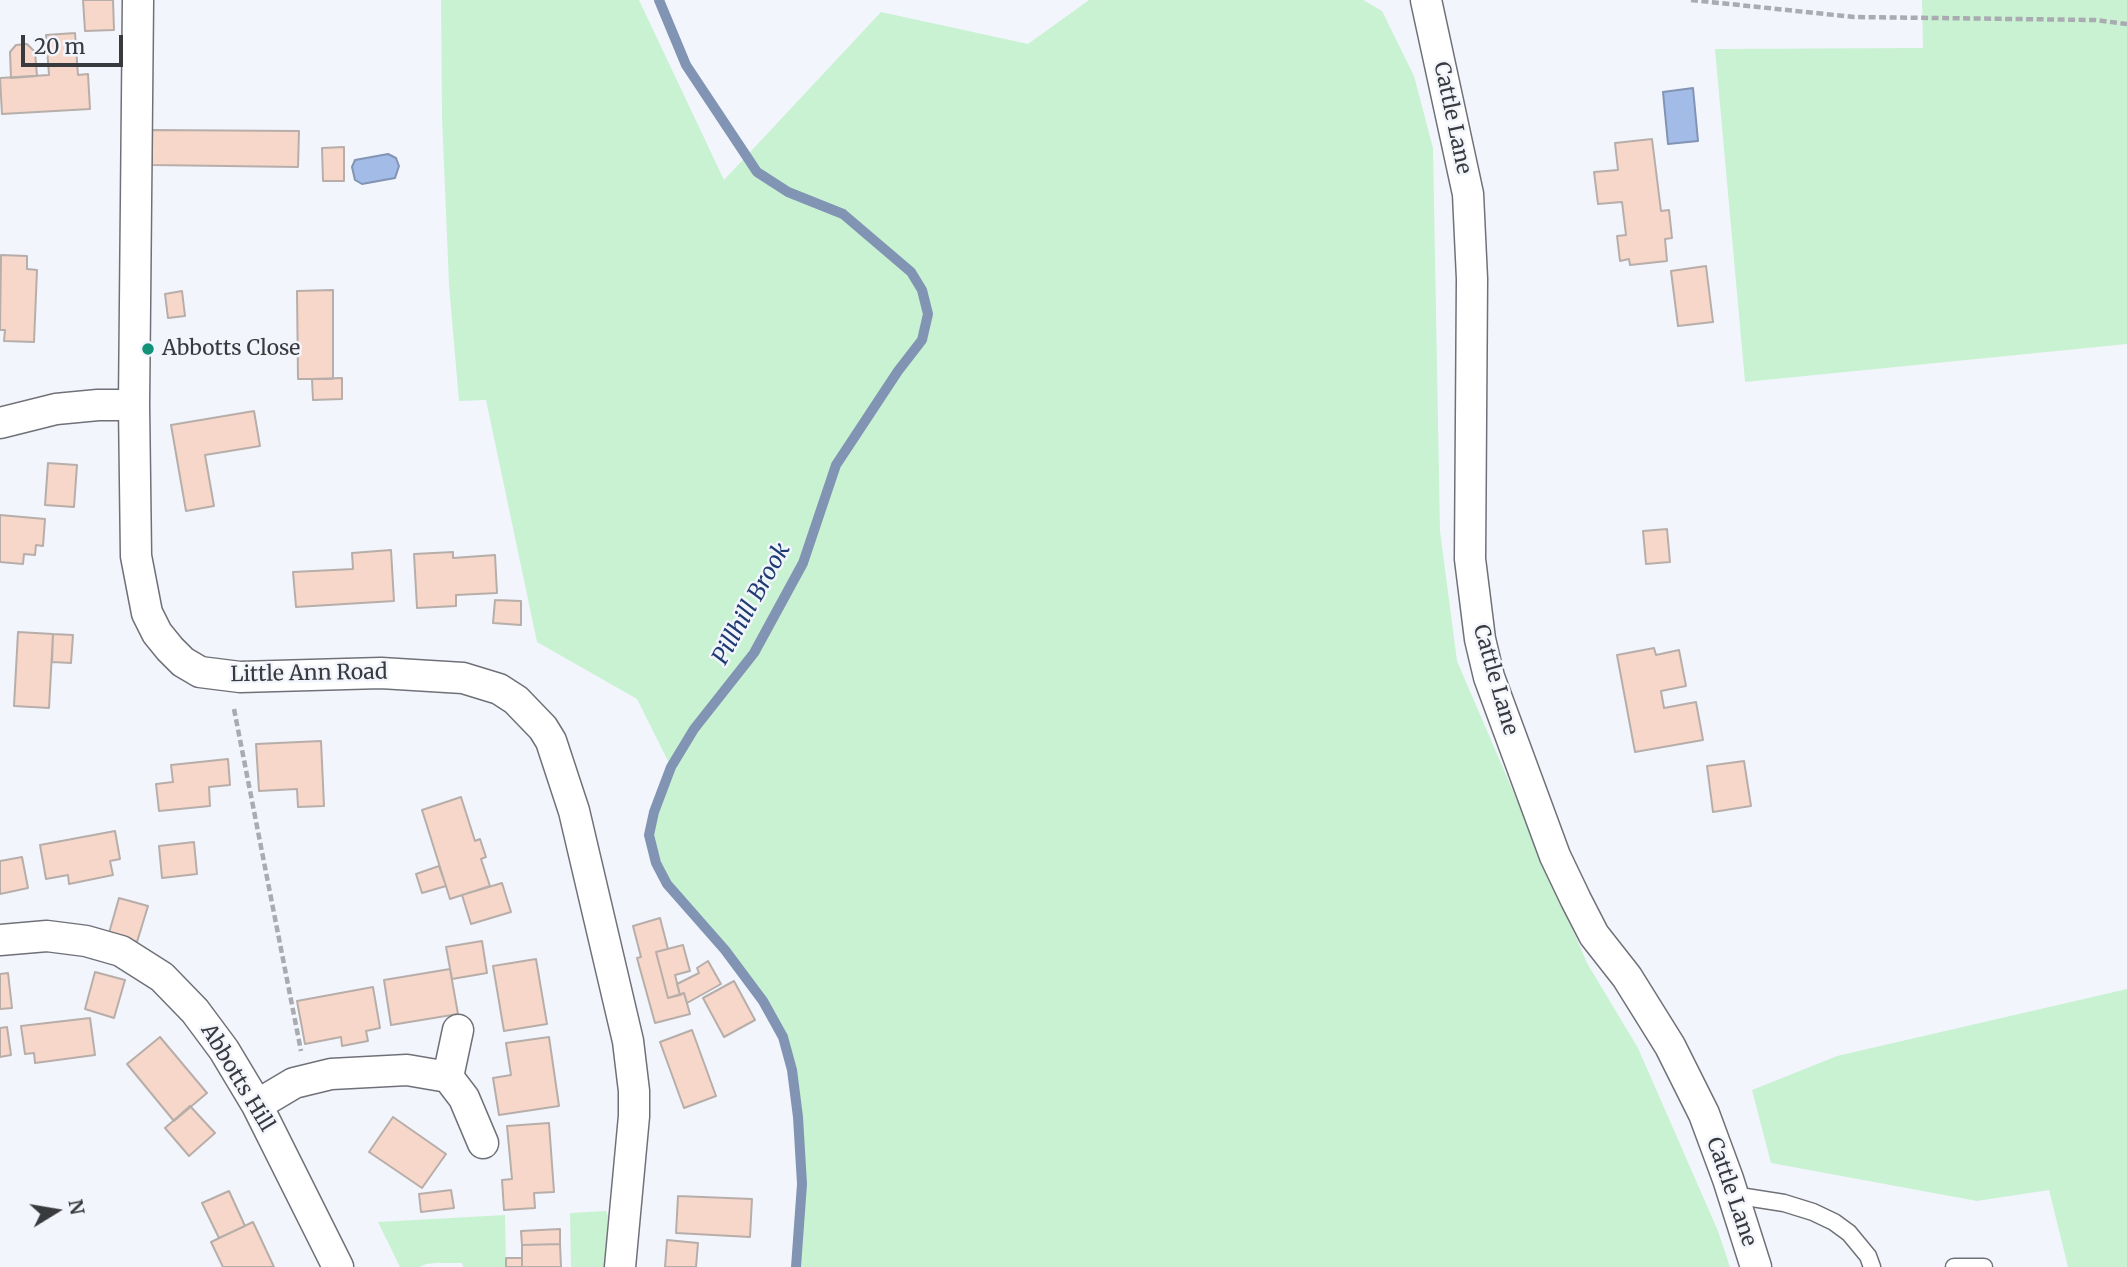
<!DOCTYPE html>
<style>
body{margin:0}
#map{position:relative;width:2127px;height:1267px;overflow:hidden;background:#f3f5fd;font-family:Merriweather,serif}
canvas{display:block}
.north{position:absolute;left:21px;top:1176px;width:70px;height:70px;-webkit-text-stroke:5px #f3f5fd;paint-order:stroke;rotate:79deg;font-size:19px;font-weight:700;line-height:28px;text-align:center;color:#393a3d}
.north::after{content:'';display:block;margin:auto;width:24px;height:32px;background:#393a3d;clip-path:polygon(50% 0,100% 100%,50% 72%,0 100%)}
.scale{position:absolute;left:21px;top:35px;width:102px;height:32px;box-sizing:border-box;border:4px solid #393a3d;border-top:0;padding-left:9px;font-size:21px;line-height:24px;white-space:nowrap;color:#393a3d;-webkit-text-stroke:5px #f3f5fd;paint-order:stroke}
</style>
<div id="map">
<canvas width="2127" height="1267"></canvas>
<div class="north">N</div>
<div class="scale">20 m</div>
</div>
<script>
const ctx = document.querySelector('canvas').getContext('2d');
ctx.lineJoin = 'round';
function fill(path, color) { ctx.fillStyle = color; ctx.fill(path, 'evenodd'); }
const poly = rows => new Path2D(rows.map(r => 'M' + r).join(''));
function trace(path, color, width, dash) { ctx.strokeStyle = color; ctx.lineWidth = width; ctx.lineCap = dash ? 'butt' : 'round'; ctx.setLineDash(dash || []); ctx.stroke(path); }
function write(font, color, halo, rows, align = 'center') {
  ctx.font = font + ' Merriweather,serif'; ctx.lineWidth = 5; ctx.setLineDash([]); ctx.textBaseline = 'middle'; ctx.strokeStyle = halo; ctx.fillStyle = color; for (const [text, x, y, turn = 0] of rows) {
    ctx.save(); ctx.translate(x, y); ctx.rotate((+turn || 0) * Math.PI / 180); ctx.textAlign = isNaN(turn) ? turn : align; if (halo) ctx.strokeText(text, 0, 0); ctx.fillText(text, 0, 0); ctx.restore();
  }
}
fill(poly([
 [441,0,639,0,724,180,881,12,1028,44,1089,0,1363,0,1382,11,1414,76,1433,148,1440,531,1457,661,1587,963,1638,1048,1718,1231,1730,1267,796,1267,802,1184,798,1117,792,1070,783,1037,763,1001,725,950,667,884,656,863,649,835,654,812,671,767,637,699,537,642,486,400,459,401,449,285,442,117],
 [1922,0,2127,0,2127,344,1745,382,1715,49,1923,48],
 [2127,989,2127,1267,2068,1267,2049,1190,1977,1201,1771,1163,1752,1090,1837,1056],
 [606,1211,608,1216,604,1267,571,1267,570,1213],
 [505,1215,506,1267,463,1267,462,1263,436,1263,426,1264,420,1267,400,1267,378,1222]
]), '#c8f2d2');
const water = poly([
 [1693,88,1698,141,1668,144,1663,92,1693,88],
 [388,154,396,158,399,166,395,178,362,184,355,180,352,167,355,160,388,154]
]);
fill(water, '#a2bbe7');
trace(water, '#8294b4', 2);
trace(poly([
 [659,0,686,65,757,172,788,192,843,214,911,272,922,290,928,314,922,340,898,371,836,465,803,563,754,653,694,729,671,767,654,812,649,835,656,863,667,884,725,950,763,1001,783,1037,792,1070,798,1117,802,1184,796,1267]
]), '#8294b4', 10);
const building = poly([
 [83,0,113,0,114,30,85,31,83,0],
 [75,33,78,75,88,74,90,109,2,114,0,78,49,75,46,35,75,33],
 [27,44,35,52,37,76,11,78,10,52,16,45,27,44],
 [152,130,299,131,298,167,152,165,152,130],
 [1652,139,1661,211,1669,210,1672,238,1665,239,1667,261,1630,265,1629,259,1620,261,1617,236,1626,235,1622,202,1598,204,1594,172,1618,170,1615,143,1652,139],
 [344,147,344,181,323,181,322,148,344,147],
 [1,255,27,256,27,269,37,270,34,342,4,341,5,330,0,330,1,255],
 [1706,266,1713,322,1678,326,1671,271,1706,266],
 [333,290,333,379,298,379,297,291,333,290],
 [182,291,185,316,168,318,165,294,182,291],
 [342,378,342,399,313,400,312,379,342,378],
 [254,411,260,446,205,455,214,506,186,511,171,425,254,411],
 [48,463,77,465,74,507,45,505,48,463],
 [0,515,45,519,43,546,36,545,35,555,24,554,23,564,0,562,0,515],
 [1667,529,1670,562,1646,564,1643,531,1667,529],
 [391,550,394,601,296,607,293,572,353,569,352,553,391,550],
 [453,552,453,558,495,555,497,593,456,595,456,606,417,608,414,554,453,552],
 [495,600,521,601,521,625,493,623,495,600],
 [18,632,53,634,49,708,14,706,18,632],
 [53,634,73,635,71,663,52,662,53,634],
 [1654,648,1656,655,1679,650,1686,686,1661,691,1664,708,1696,702,1703,740,1635,752,1617,655,1654,648],
 [321,741,324,806,298,807,297,789,259,791,256,744,321,741],
 [228,759,230,785,209,787,210,806,159,811,156,784,173,782,171,765,228,759],
 [1744,761,1751,806,1713,812,1707,766,1744,761],
 [461,797,475,841,480,839,486,857,481,859,490,886,450,899,422,810,461,797],
 [115,831,120,859,110,861,113,875,69,884,68,875,46,879,40,845,115,831],
 [194,842,197,874,162,878,159,846,194,842],
 [22,857,28,888,0,894,0,861,22,857],
 [439,866,446,886,422,893,416,874,439,866],
 [502,883,511,912,471,924,462,895,502,883],
 [119,898,148,906,137,942,109,933,119,898],
 [660,918,668,949,656,952,668,998,684,993,690,1014,655,1023,637,958,641,957,633,926,660,918],
 [482,941,487,973,452,979,446,947,482,941],
 [683,945,690,971,675,975,680,995,668,998,656,952,683,945],
 [536,959,547,1024,504,1031,493,966,536,959],
 [708,961,721,984,687,1003,684,993,680,995,677,984,699,973,697,968,708,961],
 [450,969,458,1014,391,1025,384,980,450,969],
 [95,972,125,980,114,1018,85,1009,95,972],
 [8,973,12,1008,0,1009,0,974,8,973],
 [734,981,755,1020,724,1037,703,998,734,981],
 [373,987,380,1028,366,1031,368,1041,342,1046,341,1037,305,1044,297,1001,373,987],
 [90,1018,95,1055,35,1063,34,1053,25,1054,21,1026,90,1018],
 [7,1027,11,1055,0,1057,0,1028,7,1027],
 [692,1030,716,1096,684,1108,660,1042,692,1030],
 [160,1037,207,1093,174,1121,127,1064,160,1037],
 [549,1037,559,1106,499,1115,493,1078,511,1075,506,1043,549,1037],
 [190,1106,215,1133,189,1156,165,1128,190,1106],
 [393,1117,446,1154,422,1188,369,1152,393,1117],
 [549,1123,554,1192,534,1193,535,1208,504,1210,502,1180,512,1179,507,1126,549,1123],
 [451,1190,454,1208,421,1212,419,1194,451,1190],
 [229,1191,245,1226,219,1238,202,1203,229,1191],
 [678,1196,752,1199,750,1237,676,1233,678,1196],
 [253,1222,274,1267,223,1267,211,1242,253,1222],
 [560,1229,560,1244,522,1245,521,1231,560,1229],
 [667,1240,698,1243,696,1267,665,1267,667,1240],
 [560,1244,561,1267,522,1267,522,1245,560,1244],
 [506,1258,522,1258,522,1267,506,1267,506,1258]
]);
fill(building, '#f7d7c9');
trace(building, '#b7aeaa', 2);
const service = poly([
 [1733,1195,1784,1203,1813,1212,1834,1222,1849,1233,1868,1256,1872,1267],
 [1954,1267,1984,1267]
]);
const minor = poly([
 [138,0,134,405,136,556,147,613,157,633,170,649,183,662,200,672,240,677,381,673,463,678,499,689,516,700,543,728,551,741,574,811,628,1041,634,1091,634,1116,620,1267],
 [1426,0,1468,194,1472,279,1470,559,1480,639,1489,677,1555,856,1576,900,1594,935,1627,977,1670,1046,1704,1114,1728,1179,1756,1267],
 [0,423,56,409,98,405,134,405],
 [0,940,47,936,86,941,121,951,162,977,195,1011,224,1050,257,1105,338,1267],
 [458,1030,448,1077,464,1098,483,1143],
 [257,1105,294,1083,331,1074,407,1070,448,1077]
]);
trace(service, '#707178', 19);
trace(minor, '#707178', 33);
trace(poly([
 [1691,0,1854,17,2095,20,2127,24],
 [234,709,301,1051]
]), '#aaabb1', 4.5, [7, 3.5]);
trace(service, '#fff', 16);
trace(minor, '#fff', 30);
for (const [x, y, r, color] of [
 [148,349,7,"#13927a"]
]) { const dot = new Path2D(); dot.arc(x, y, r, 0, 2 * Math.PI); ctx.fillStyle = color; ctx.fill(dot); trace(dot, '#f3f5fd', 2.5); }
write('21px', '#393a3d', '#f3f5fd', [
 ["Cattle Lane",1452,118,78],
 ["Little Ann Road",309,674,-1],
 ["Cattle Lane",1495,680,74],
 ["Abbotts Hill",237,1078,59],
 ["Cattle Lane",1731,1192,71]
]);
write('21px', '#393a3d', '#f3f5fd', [
 ["Abbotts Close",162,349]
], 'left');
write('italic 23px', '#1f3c72', '#f3f5fd', [
 ["Pillhill Brook",752,604,-61]
]);
</script>
